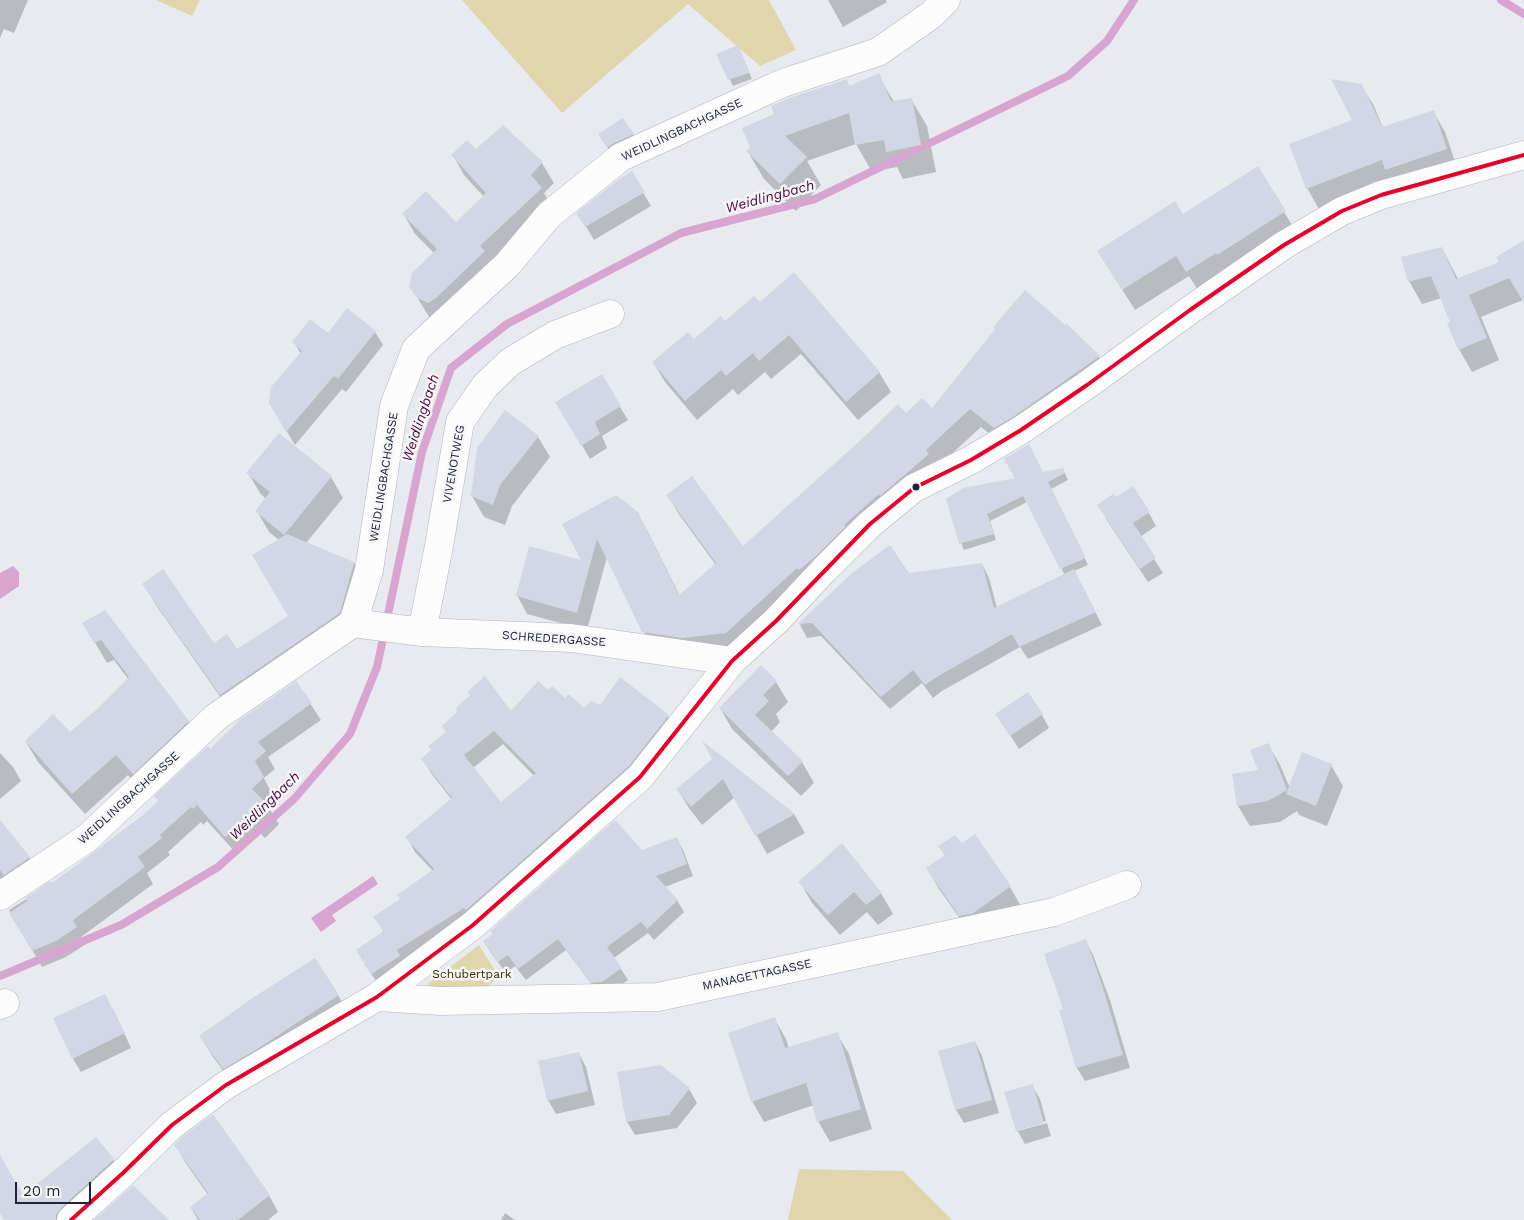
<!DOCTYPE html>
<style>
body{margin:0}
#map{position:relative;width:1524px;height:1220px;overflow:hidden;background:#e8eaf0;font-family:"Work Sans",sans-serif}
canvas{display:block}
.scale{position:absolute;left:15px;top:1182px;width:76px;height:22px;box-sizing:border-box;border:2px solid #20243a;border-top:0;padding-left:6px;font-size:15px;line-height:18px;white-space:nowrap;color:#20243a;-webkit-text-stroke:4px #f6f6f6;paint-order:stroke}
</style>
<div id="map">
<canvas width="1524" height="1220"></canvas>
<div class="scale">20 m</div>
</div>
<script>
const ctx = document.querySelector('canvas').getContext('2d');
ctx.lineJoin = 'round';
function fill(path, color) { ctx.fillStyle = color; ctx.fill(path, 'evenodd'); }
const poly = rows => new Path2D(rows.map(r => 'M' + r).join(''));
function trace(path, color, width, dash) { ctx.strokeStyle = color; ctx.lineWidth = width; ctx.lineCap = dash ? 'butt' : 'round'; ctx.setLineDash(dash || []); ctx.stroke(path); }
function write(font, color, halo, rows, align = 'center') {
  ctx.font = font + ' "Work Sans",sans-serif'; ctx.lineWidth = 5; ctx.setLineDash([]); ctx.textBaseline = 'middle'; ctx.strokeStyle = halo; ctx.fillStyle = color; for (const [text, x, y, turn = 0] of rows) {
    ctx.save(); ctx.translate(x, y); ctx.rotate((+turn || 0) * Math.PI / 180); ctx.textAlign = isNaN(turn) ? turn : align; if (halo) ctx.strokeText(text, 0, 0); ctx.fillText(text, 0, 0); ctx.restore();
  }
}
fill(poly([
 [156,0,200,0,192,16],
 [462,0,769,0,796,50,760,66,688,4,562,113],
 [479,945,499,977,478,994,434,994,428,984],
 [799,1169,903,1171,952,1220,788,1220]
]), '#e0d6ae');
fill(poly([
 [13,566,19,572,19,586,0,599,0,573],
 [373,876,378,884,332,915,336,921,321,932,311,918]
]), '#d7a5cf');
fill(poly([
 [0,0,28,0,14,33,4,29,0,38],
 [828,0,886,0,887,2,843,27],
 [738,46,752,79,733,86,718,55],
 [878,75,894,102,911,99,927,126,936,172,903,179,897,167,872,172,856,144,807,161,821,185,796,211,764,179,748,152,846,80,850,87],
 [1361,85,1374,106,1383,128,1433,111,1445,132,1458,170,1319,209,1307,188,1353,120],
 [623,120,637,141,612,154,603,141],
 [503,127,542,163,554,183,544,193,552,208,440,322,429,317,411,287,434,253,415,234,404,215,456,224,484,197,464,175,453,155,476,151],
 [1257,168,1297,233,1199,292,1189,276,1135,310,1098,251,1183,215],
 [631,172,651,206,594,240,578,213],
 [1524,241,1524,302,1523,300,1481,317,1499,360,1472,372,1459,349,1452,322,1442,298,1422,304,1409,281,1442,248,1458,279,1501,263],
 [759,303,879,372,891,392,858,420,801,354,771,379,765,372,738,395,733,389,697,420,665,382,653,362,694,341],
 [1066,325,1099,357,1109,375,1005,446,981,427,736,651,654,650,644,632,607,557,587,630,527,614,517,595,583,562,564,524,637,513,648,532,680,596,716,565,678,513,668,495,743,548,906,414,932,410],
 [375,332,383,345,346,392,342,389,295,445,278,417,301,354,294,342,328,334],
 [601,376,628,420,602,436,607,448,590,459,557,402],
 [279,435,331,477,343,498,306,543,354,563,366,584,351,634,233,715,156,605,144,584,214,645,237,651,289,617,279,540,269,532,257,511,266,499,260,493,248,473],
 [538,437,550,457,512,506,505,525,484,517,472,496],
 [1063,469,1068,480,1051,489,1088,565,1074,571,1102,625,1028,659,1020,647,942,691,933,698,922,683,890,709,821,636,807,638,800,625,853,574,908,574,982,564,989,578,997,608,1065,575,1027,502,990,521,996,540,964,550,961,543,948,499,1043,473],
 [1115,499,1149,513,1156,526,1140,537,1163,573,1148,582,1106,519],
 [84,624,188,722,200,742,145,794,128,775,85,814,38,762,26,742,70,734,95,712,129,680,114,660,107,663],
 [296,682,321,720,268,757,275,769,264,778,272,794,264,802,269,808,279,824,265,838,259,832,235,852,207,821,203,825,201,822,168,852,170,855,147,873,153,884,81,937,86,944,66,957,42,967,9,910,71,871,144,816,210,751],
 [776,682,788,702,776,714,780,722,771,732,802,762,814,783,801,796,732,729,720,708],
 [549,692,584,709,600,707,668,716,676,730,381,988,365,965,384,932,375,917,401,900,433,871,415,852,407,837,452,800,431,773,423,759],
 [503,744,534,776,501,804,473,768],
 [997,714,1042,715,1049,728,1019,749],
 [1268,744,1280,765,1290,788,1331,765,1343,786,1327,826,1299,815,1297,811,1280,822,1250,826,1238,806,1259,771],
 [706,746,794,814,805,833,767,854,735,797,702,825,689,808,678,790,713,759],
 [0,753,13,767,21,781,0,799],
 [0,821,29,858,41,877,0,897],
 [974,836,1010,887,1022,908,973,937,939,889,928,869,945,856,940,847,961,845],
 [676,838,683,850,693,876,665,887,677,900,684,912,654,940,648,933,614,958,628,980,609,994,599,994,566,950,526,980,515,966,506,973,491,953,484,942,642,851],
 [800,882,881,893,893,914,878,925,867,912,840,935,812,903],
 [1086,941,1093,955,1110,1000,1130,1068,1085,1081,1077,1068,1061,1011,1065,1010],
 [338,995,348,1013,234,1086,211,1054,200,1036],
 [113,1009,131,1048,81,1072,73,1059],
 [774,1018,786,1039,789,1048,837,1034,849,1054,872,1129,830,1142,818,1121,814,1105,764,1122,752,1101],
 [975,1042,982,1056,999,1113,964,1123,956,1110,940,1052],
 [579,1054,586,1067,595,1105,556,1114,548,1100],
 [1032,1085,1040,1099,1046,1121,1018,1129,1018,1131,1047,1123,1051,1136,1025,1144,1017,1130],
 [689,1089,697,1103,677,1128,635,1135,627,1122],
 [96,1139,113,1160,123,1177,76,1220,6,1220,0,1210,0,1157,23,1197],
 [176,1145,269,1195,278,1212,268,1220,198,1220,191,1208,208,1195,185,1162],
 [505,1213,515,1220,501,1220]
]), '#0003');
trace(poly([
 [1501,0,1524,14],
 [0,976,121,925,218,867,294,799,350,734,377,667,422,452,451,368,507,324,681,233,815,199,1068,76,1107,41,1134,0]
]), '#d7a5cf', 8);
fill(poly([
 [738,45,749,73,728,80,716,54],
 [879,73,891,101,912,98,921,145,886,152,884,140,855,145,849,113,785,136,807,157,780,184,746,151,750,147,742,128,774,114,771,106,789,98,847,79,849,86],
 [1331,79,1362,84,1382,127,1434,110,1447,149,1385,170,1382,160,1306,189,1289,144,1352,120],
 [623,118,634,134,614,143,607,148,598,134],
 [503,125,543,162,531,175,542,188,480,246,485,251,436,298,428,303,417,298,409,287,412,273,437,249,402,214,426,191,456,222,486,193,451,155,467,140,476,149],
 [1258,166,1286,211,1217,255,1216,253,1186,272,1176,256,1122,290,1097,251,1175,201,1183,214],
 [632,171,645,192,585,227,576,213,622,177],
 [1524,240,1524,303,1509,278,1469,295,1487,338,1458,350,1447,323,1450,322,1431,276,1408,282,1401,257,1442,247,1456,279,1499,262,1496,257],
 [794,272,880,372,846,402,789,335,759,361,753,353,726,376,721,370,685,401,652,362,688,332,694,339,721,316,725,321,754,296,760,302],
 [1025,290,1065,325,1066,323,1100,356,1013,417,994,428,970,409,926,450,929,454,880,496,879,494,844,525,846,526,817,555,799,570,797,568,726,633,682,638,642,632,597,539,577,613,516,596,529,546,581,560,562,524,616,495,638,512,679,595,716,563,666,495,692,476,743,546,863,438,898,404,906,413,922,398,932,408,995,329,993,327],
 [347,308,376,331,338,379,334,376,286,432,269,403,271,387,302,351,292,342,310,319,328,333],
 [602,374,621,406,595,422,600,434,581,446,555,402],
 [505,410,539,436,500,485,493,505,471,496,477,448],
 [279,433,332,476,284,535,255,511,270,492,246,473],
 [1029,444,1043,472,1063,468,1065,473,1048,482,1086,558,1060,569,1023,496,987,514,994,534,959,544,946,499,963,488,1015,478,1004,459],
 [1133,486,1150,512,1133,523,1156,558,1140,569,1097,505,1113,494,1116,497],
 [287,534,354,562,340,613,220,695,142,584,163,569,214,643,227,634,237,649,288,616,252,555],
 [890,545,909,573,982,563,994,608,1074,569,1096,612,1019,647,1012,634,935,678,925,685,913,670,881,697,812,623,798,624,852,573],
 [105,610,189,721,133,774,116,755,72,794,25,741,53,714,70,732,95,711,129,677,101,640,94,643,82,623],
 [761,665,777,681,763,695,769,701,755,715,803,761,788,776,719,708],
 [485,676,511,711,538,681,548,690,552,686,565,698,569,694,584,708,591,701,600,705,620,677,669,715,629,766,466,910,464,908,397,950,400,956,371,974,356,950,384,931,373,917,400,899,397,895,434,869,405,837,452,798,421,759,431,750,428,746,446,732,442,726,457,712,456,708,470,695,467,692],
 [494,731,536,773,501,802,464,755],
 [296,681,312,703,258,742,266,751,255,761,264,777,252,789,270,807,255,822,249,816,225,837,197,805,193,809,191,807,160,835,162,838,138,857,145,867,73,920,77,927,56,941,32,951,9,913,27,901,25,898,50,881,52,883,70,870,143,815,158,801,154,796,208,746,210,749,238,722,238,721],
 [1028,692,1043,714,1010,736,995,714],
 [702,741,718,753,795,814,755,836,723,779,691,807,676,789,712,759],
 [1269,743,1287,790,1268,801,1237,806,1232,774,1258,770,1250,750],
 [1302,752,1332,764,1316,806,1286,794],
 [0,820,30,857,4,875,0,870],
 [615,820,642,850,677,837,687,864,656,876,678,900,647,929,641,922,607,947,622,968,602,982,591,983,558,939,518,969,508,955,498,962,483,941,493,934,490,931],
 [975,834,1011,886,972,914,959,916,926,868,945,855,938,846,955,835,962,843],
 [842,843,882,893,866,905,854,892,828,915,798,882],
 [1086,939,1102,985,1123,1055,1076,1068,1059,1010,1063,1009,1044,954],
 [315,958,339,995,254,1051,223,1069,199,1036,251,999],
 [105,994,125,1033,72,1059,53,1018],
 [775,1017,785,1048,838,1032,861,1109,817,1122,806,1083,751,1102,728,1033],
 [975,1041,992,1100,955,1110,938,1051],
 [579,1052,588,1091,547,1101,538,1061],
 [661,1065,690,1088,669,1115,626,1122,617,1072],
 [1033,1084,1044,1123,1016,1131,1004,1092],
 [213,1114,270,1195,238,1220,200,1220,190,1207,208,1193,174,1145,182,1137],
 [96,1137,114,1159,61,1208,56,1215,56,1220,4,1220,0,1213,0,1155,23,1195],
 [133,1185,169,1220,94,1220]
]), '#d3d6e4');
const minor = poly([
 [353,623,422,632,571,638,732,661],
 [422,632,439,546,460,422,485,386,510,362,555,335,610,314],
 [0,896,86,839,216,717,353,623,369,570,394,406,416,349,507,265,549,215,621,157,783,83,878,52,931,15,946,0],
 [377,997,441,1001,658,997,1054,912,1127,885],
 [0,1005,5,1003]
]);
const secondary = poly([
 [71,1220,123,1173,172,1125,203,1102,226,1085,377,997,473,925,640,777,732,661,776,621,824,570,870,524,914,488,971,460,1021,430,1087,385,1190,310,1284,245,1342,211,1381,195,1524,155]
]);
trace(minor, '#b0b4c1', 29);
trace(secondary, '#b0b4c1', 29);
trace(minor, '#fcfcfd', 28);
trace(secondary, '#fcfcfd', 28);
trace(poly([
 [71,1220,123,1173,172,1125,226,1085,377,997,473,925,640,777,732,661,776,621,870,524,914,488,971,460,1021,430,1087,385,1190,310,1284,245,1342,211,1381,195,1524,155]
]), '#e4002b', 4);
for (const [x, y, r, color] of [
 [916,487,4.5,"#20243a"]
]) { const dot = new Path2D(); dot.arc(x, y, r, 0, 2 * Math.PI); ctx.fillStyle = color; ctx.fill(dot); trace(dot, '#f6f6f6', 2); }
write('12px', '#20243a', '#f6f6f6', [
 ["WEIDLINGBACHGASSE",682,130,-25],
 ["VIVENOTWEG",454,464,-80],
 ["WEIDLINGBACHGASSE",384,477,-81],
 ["SCHREDERGASSE",554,639,4],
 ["WEIDLINGBACHGASSE",129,798,-42],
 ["MANAGETTAGASSE",757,975,-12]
]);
write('12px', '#372c03', '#f6f6f6', [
 ["Schubertpark",472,974]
]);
write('italic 14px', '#480640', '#f6f6f6', [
 ["Weidlingbach",770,197,-15],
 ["Weidlingbach",421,418,-72],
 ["Weidlingbach",265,806,-44]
]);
</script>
